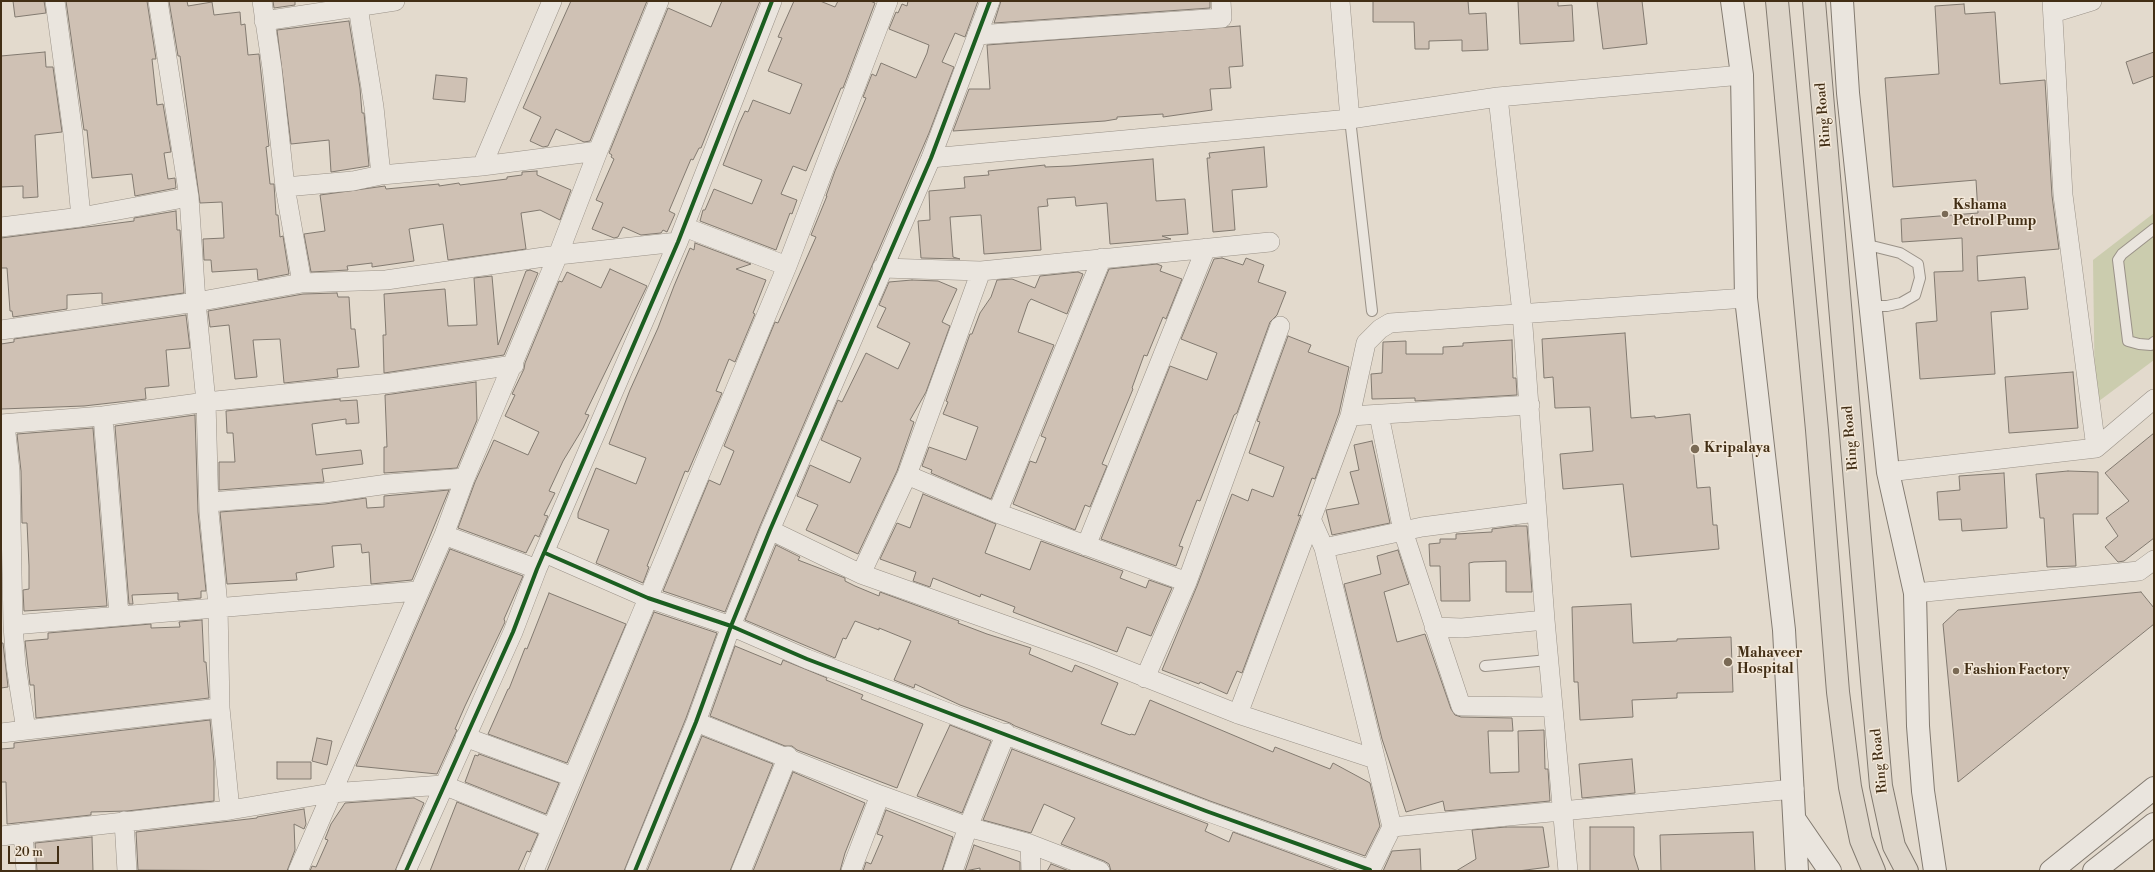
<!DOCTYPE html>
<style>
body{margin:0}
#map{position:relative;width:2155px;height:872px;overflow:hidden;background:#e3dacd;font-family:"Libre Bodoni",serif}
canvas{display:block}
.frame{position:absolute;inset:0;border:2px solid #422e15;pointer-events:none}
.scale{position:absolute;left:8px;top:846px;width:51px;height:18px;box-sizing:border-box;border:2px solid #422e15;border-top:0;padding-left:5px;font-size:12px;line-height:14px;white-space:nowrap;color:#422e15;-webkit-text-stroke:3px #f3e8d9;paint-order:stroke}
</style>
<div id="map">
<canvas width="2155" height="872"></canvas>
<div class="frame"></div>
<div class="scale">20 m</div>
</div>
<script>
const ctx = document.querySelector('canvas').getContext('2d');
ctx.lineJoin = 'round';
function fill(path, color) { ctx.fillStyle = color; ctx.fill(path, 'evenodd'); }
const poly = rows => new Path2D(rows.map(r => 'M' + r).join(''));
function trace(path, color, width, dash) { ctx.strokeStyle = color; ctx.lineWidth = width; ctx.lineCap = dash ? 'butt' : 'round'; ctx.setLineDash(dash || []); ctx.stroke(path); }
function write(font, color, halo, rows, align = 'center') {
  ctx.font = font + ' "Libre Bodoni",serif'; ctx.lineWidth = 3; ctx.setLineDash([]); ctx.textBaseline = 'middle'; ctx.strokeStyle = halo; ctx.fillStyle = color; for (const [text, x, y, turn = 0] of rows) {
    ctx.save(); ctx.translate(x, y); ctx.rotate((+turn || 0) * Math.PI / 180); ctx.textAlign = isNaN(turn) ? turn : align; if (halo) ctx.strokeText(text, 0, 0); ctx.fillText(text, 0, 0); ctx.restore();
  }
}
fill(poly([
 [2154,213,2154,360,2095,404,2093,260]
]), '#cbccae');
const building = poly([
 [13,1,44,1,46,13,15,17,13,1],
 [66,1,147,1,156,59,152,59,157,105,163,104,171,152,164,153,168,179,175,178,176,188,135,196,132,174,92,178,87,130,84,130,66,1],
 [169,1,187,1,188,6,212,2,214,15,240,12,241,25,245,24,248,55,259,54,269,146,266,147,270,184,274,184,276,215,278,215,280,237,283,236,289,274,258,280,257,269,212,272,211,260,204,260,203,239,224,238,222,202,200,203,180,56,178,56,169,1],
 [273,1,295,1,295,5,274,8,273,1],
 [571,1,647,1,590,141,584,142,556,129,548,146,543,147,530,141,541,117,523,108,571,1],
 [722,1,760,1,701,148,699,148,693,160,691,159,669,211,675,214,667,232,663,230,661,233,641,235,623,227,618,237,614,238,592,229,603,203,596,200,614,159,611,157,612,155,609,153,668,8,711,27,722,1],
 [794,1,820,1,835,7,838,1,870,1,875,3,843,88,841,88,806,171,793,166,781,194,797,200,792,214,790,213,776,250,700,221,703,210,705,210,714,189,752,204,762,180,723,165,739,124,745,111,748,112,753,100,790,114,802,84,768,71,782,38,778,37,794,1],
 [908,1,978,1,965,37,955,33,942,62,954,67,929,133,760,526,725,612,663,591,709,480,720,485,734,451,724,446,775,322,778,323,816,237,811,235,827,196,826,196,835,171,866,98,863,97,872,74,876,76,881,63,916,78,927,53,929,45,889,29,896,12,898,13,902,4,907,6,908,1],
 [1001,1,1210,1,1210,8,994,23,1001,1],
 [1373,1,1468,1,1469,14,1486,13,1488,50,1462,51,1462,40,1429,41,1429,49,1415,49,1414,22,1373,22,1373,1],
 [1518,1,1558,1,1558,6,1572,5,1574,41,1520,44,1518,1],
 [1597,1,1642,1,1647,44,1603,49,1597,1],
 [1964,4,1965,14,1995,12,2000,84,2045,80,2052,196,2059,249,1977,256,1978,281,2025,277,2028,309,1991,312,1995,374,1920,379,1916,323,1937,321,1934,272,1963,271,1962,238,1902,242,1901,219,1978,213,1976,180,1893,187,1885,78,1939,74,1935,6,1964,4],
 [349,21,360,88,362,113,364,113,369,166,331,172,329,140,291,144,277,30,349,21],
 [1240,26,1243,66,1229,67,1231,88,1210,89,1212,110,1163,117,1163,114,1117,117,1117,119,1105,121,953,131,969,89,990,89,987,45,1240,26],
 [45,52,46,67,53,67,62,132,35,135,38,197,23,198,23,186,1,187,1,56,45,52],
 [2154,52,2154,76,2133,84,2126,62,2154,52],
 [436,75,467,78,465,102,433,99,436,75],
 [1264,147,1267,187,1232,190,1235,230,1213,232,1207,158,1210,158,1209,153,1264,147],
 [1153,159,1156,201,1185,199,1188,234,1162,236,1171,239,1110,244,1107,203,1076,206,1075,197,1047,199,1048,206,1038,207,1041,250,984,254,981,215,950,217,953,257,960,259,921,258,918,221,930,220,929,191,965,188,964,177,989,175,988,171,1045,165,1045,167,1070,166,1153,159],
 [537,171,537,175,571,190,560,220,540,210,521,213,526,249,448,260,443,224,409,229,414,261,372,267,372,263,347,266,348,270,311,272,304,234,325,231,320,195,385,186,386,189,439,184,439,186,459,183,460,185,507,179,507,177,522,175,522,172,537,171],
 [176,211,177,230,180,230,184,293,102,304,102,293,67,295,67,309,13,317,12,311,10,311,7,268,1,268,1,238,134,221,134,218,176,211],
 [695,243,751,264,736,269,766,280,753,313,755,314,735,362,729,359,716,391,722,393,688,472,685,471,647,566,649,567,643,583,596,563,609,530,578,518,578,513,596,468,636,484,646,458,609,444,630,390,658,328,674,286,690,248,694,250,695,243],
 [1222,258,1243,265,1246,258,1264,265,1258,282,1286,292,1277,315,1270,322,1237,413,1234,415,1200,501,1197,500,1179,546,1183,547,1176,566,1101,539,1170,366,1207,380,1217,353,1181,339,1214,259,1222,258],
 [1157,264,1162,266,1160,271,1182,279,1166,319,1163,317,1147,356,1144,355,1132,388,1133,389,1102,464,1107,466,1090,507,1085,505,1075,530,1013,504,1030,461,1036,463,1046,438,1041,436,1109,269,1157,264],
 [610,269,647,286,585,414,589,415,583,428,563,461,549,491,555,493,544,515,548,516,539,537,535,535,526,553,458,528,475,482,494,440,528,455,539,432,505,416,515,395,512,394,524,369,525,363,559,281,562,282,567,272,601,288,610,269],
 [530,270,538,273,504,355,384,373,383,335,386,335,384,294,445,289,448,326,477,325,474,278,492,276,498,345,526,271,530,270],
 [1078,272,1083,274,1067,314,1031,299,1028,303,1018,332,1054,345,991,499,931,473,932,470,922,466,929,447,966,460,978,427,943,414,948,402,946,401,970,334,972,334,980,313,991,297,997,280,1012,279,1035,288,1040,276,1078,272],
 [912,280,938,281,957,289,942,322,950,326,926,392,910,420,914,422,897,471,858,554,806,530,818,505,797,496,810,465,850,483,861,458,821,440,838,400,842,402,866,353,898,369,910,343,877,327,886,308,879,305,889,282,912,280],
 [337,293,338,297,349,297,351,329,355,329,359,367,337,369,338,377,284,383,280,339,253,340,257,377,235,379,229,325,210,327,208,311,303,294,337,293],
 [186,315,190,348,166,350,169,386,145,388,146,399,84,406,1,409,1,344,14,342,14,339,186,315],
 [1625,333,1631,418,1655,416,1655,418,1690,414,1697,488,1710,487,1713,525,1717,525,1719,549,1631,557,1623,484,1563,489,1560,454,1593,451,1590,407,1555,408,1553,377,1544,378,1542,339,1625,333],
 [1288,336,1311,345,1308,352,1349,367,1339,413,1315,479,1312,478,1298,516,1301,515,1242,673,1237,671,1227,694,1200,682,1199,684,1162,670,1197,586,1232,494,1248,501,1252,489,1273,497,1284,467,1249,453,1260,422,1257,421,1288,336],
 [1512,340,1513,378,1516,378,1517,395,1415,401,1415,398,1372,399,1371,374,1382,373,1383,342,1406,341,1406,354,1443,354,1443,347,1463,346,1463,343,1512,340],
 [2073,372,2078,428,2009,433,2005,377,2073,372],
 [476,382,477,420,457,468,384,473,384,447,387,447,385,395,476,382],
 [340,399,340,401,357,400,359,423,346,424,346,419,312,424,316,455,361,450,363,464,322,469,324,482,219,490,219,462,235,462,233,433,227,433,226,411,340,399],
 [195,415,198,512,206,591,201,591,201,598,178,600,178,593,132,595,133,604,129,604,115,426,195,415],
 [93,428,107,606,24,611,23,590,29,589,29,566,27,523,22,523,21,471,17,434,93,428],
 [2154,433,2154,538,2124,561,2118,562,2105,547,2118,536,2106,518,2129,501,2105,473,2154,433],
 [1372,441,1390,523,1332,535,1326,510,1359,504,1350,472,1359,470,1354,445,1372,441],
 [2068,471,2098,472,2098,514,2073,514,2076,566,2047,567,2044,518,2040,518,2036,474,2068,471],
 [2004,473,2007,528,1962,531,1961,519,1939,520,1937,492,1960,490,1959,476,2004,473],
 [449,490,412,580,371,584,369,552,362,553,361,544,332,546,334,567,296,573,297,580,227,584,220,512,325,504,366,498,367,508,384,507,384,496,449,490],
 [923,494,996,524,985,553,1030,570,1041,541,1123,571,1120,578,1146,588,1149,580,1172,588,1151,636,1127,627,1117,652,1013,612,1015,607,981,594,980,597,933,578,930,587,913,581,916,572,880,559,897,523,910,528,923,494],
 [1516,526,1527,526,1532,592,1506,592,1506,561,1474,562,1469,563,1470,601,1441,601,1440,566,1430,566,1429,544,1440,543,1440,539,1456,539,1456,534,1492,532,1492,529,1516,526],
 [776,545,800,557,798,560,845,578,845,581,855,586,879,596,880,592,959,621,958,623,987,634,1031,648,1029,654,1072,672,1075,665,1118,683,1101,724,1130,735,1131,734,1135,735,1150,700,1273,752,1275,747,1330,769,1333,763,1370,783,1380,826,1365,856,1210,801,1015,726,1010,723,960,705,915,684,914,688,894,680,911,641,879,628,879,630,855,621,846,639,843,638,835,658,745,620,776,545],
 [450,549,523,576,504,619,505,622,465,706,455,729,457,730,437,774,356,766,450,549],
 [1398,550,1409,584,1384,592,1397,642,1425,634,1451,709,1455,715,1461,717,1512,718,1513,731,1488,731,1490,773,1519,772,1518,731,1544,730,1545,769,1548,769,1550,801,1445,811,1443,801,1406,812,1382,739,1344,584,1381,574,1377,556,1398,550],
 [2141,592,2154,608,2154,624,1958,782,1943,624,1958,610,2141,592],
 [549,593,626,624,567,763,488,734,508,689,509,689,525,648,527,649,549,593],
 [1631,604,1633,643,1677,641,1677,639,1731,637,1733,692,1677,693,1677,698,1632,700,1633,717,1580,720,1578,682,1574,682,1572,607,1631,604],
 [654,612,717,633,686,718,624,871,547,871,654,612],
 [202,620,204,662,206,662,209,698,36,718,34,685,30,685,25,641,48,639,48,633,151,624,151,628,180,627,179,622,202,620],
 [1,643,3,643,8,687,1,688,1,643],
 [735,646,781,665,783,660,827,678,826,680,863,695,861,699,923,724,897,788,797,750,792,746,785,746,710,716,735,646],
 [210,720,214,762,214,801,127,811,91,812,91,815,7,824,6,782,1,782,1,749,14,748,14,743,210,720],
 [950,725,991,741,962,813,917,796,950,725],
 [702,736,773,764,730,871,647,871,702,736],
 [317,738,332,741,327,765,312,761,317,738],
 [1012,749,1208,824,1205,831,1229,842,1233,832,1339,871,1111,871,1109,864,1104,861,1061,844,1075,818,1044,804,1031,833,983,820,1012,749],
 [479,754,559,783,546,814,465,782,475,755,478,756,479,754],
 [1632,759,1635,793,1582,798,1579,764,1632,759],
 [277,762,311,762,311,779,277,779,277,762],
 [793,772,865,803,845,853,840,871,753,871,793,772],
 [414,798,424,803,395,871,310,871,312,866,316,867,328,840,325,839,331,824,345,803,414,798],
 [457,802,538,834,530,852,527,851,518,871,430,871,457,802],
 [304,809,306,824,304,829,294,824,295,850,287,871,138,870,136,832,257,818,257,817,304,809],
 [886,810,953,837,942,871,863,871,866,862,871,864,883,836,877,834,886,810],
 [1506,827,1543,827,1549,867,1518,871,1456,871,1476,859,1472,830,1506,827],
 [1590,827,1634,827,1634,855,1639,871,1590,871,1590,827],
 [1753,832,1755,871,1661,871,1660,835,1753,832],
 [92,837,93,871,37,871,35,843,92,837],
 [974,845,1020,862,1020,871,980,871,980,868,965,871,974,845],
 [1420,849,1421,871,1383,871,1392,851,1420,849],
 [1051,864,1069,871,1047,871,1051,864]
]);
fill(building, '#cfc1b4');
trace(building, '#827a70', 1);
const lane = poly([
 [1350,119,1372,311],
 [2154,229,2122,254,2118,260,2128,341,2139,344,2151,345,2154,342],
 [1864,244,1900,253,1918,264,1920,278,1915,295,1901,303,1887,306,1870,306],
 [1485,666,1548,660]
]);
const street = poly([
 [55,1,73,134,81,217],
 [158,1,189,197,196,302,206,402,209,512,218,606,220,708,230,810],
 [262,1,272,68,285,187,302,283],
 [1340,1,1350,119],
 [2052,1,2063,195,2096,448],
 [358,7,374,107,381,175],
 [2053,13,2092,1],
 [264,21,395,1],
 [977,35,1222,18,1221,1],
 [1498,97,1522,313,1545,620,1568,871],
 [931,158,1350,119,1498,97,1742,75],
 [482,166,552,1],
 [285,187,353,181,381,175,482,166,598,151],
 [1,227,81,217,189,197],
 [684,227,787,266],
 [882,268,981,271,1270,242],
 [1,330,196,302,302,283,386,280,558,255,678,242],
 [1379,415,1403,531,1461,706,1552,707],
 [103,416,119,615],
 [1350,416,1530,405],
 [1,424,103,416,206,402,391,383,514,365],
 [5,424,10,471,13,625,16,666,26,730,220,708],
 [1888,472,2096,448,2154,399],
 [907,475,997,513,1187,582],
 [210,502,324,493,388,484,465,478],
 [997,513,1102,258],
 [1312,521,1324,548,1392,827,1370,871],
 [770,530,861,574,1089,655,1238,714,1375,759],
 [444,535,537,569],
 [1086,546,1206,248],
 [1324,548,1422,527,1536,512],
 [545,553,648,598,731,626,807,659,1206,811,1370,870],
 [861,574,907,475,981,271],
 [1915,593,2139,571,2154,560],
 [13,625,418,591],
 [1434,627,1462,628,1545,620],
 [1145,678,1187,582,1280,326],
 [1238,714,1350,416,1366,343,1380,329,1390,323,1746,298],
 [696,722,880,795,968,827,1030,844,1100,871],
 [1,733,26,730],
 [465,737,573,777],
 [124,821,127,871],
 [1392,827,1794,789],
 [23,833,26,871],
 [1,836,230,810,331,793,443,785,552,828],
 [1030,844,1031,871],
 [298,871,444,535,465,478,558,255,598,151,659,1],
 [406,871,513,632,537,569,678,242,772,1],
 [534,871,787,266,888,1],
 [635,871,696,722,731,626,770,530,931,158,990,1],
 [741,871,788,756],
 [851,871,880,795],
 [953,871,968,827,1006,733]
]);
const secondary = poly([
 [1732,1,1742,75,1746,298,1784,630,1797,871],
 [1842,1,1848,93,1888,472,1915,593,1918,726,1923,791,1935,871],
 [1795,820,1830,871],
 [2051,871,2154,788],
 [2094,871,2154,824]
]);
const highway = poly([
 [1777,1,1817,430,1838,692,1850,787,1861,840,1874,871],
 [1814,1,1881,786,1894,846,1907,871]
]);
trace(lane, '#9a9288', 12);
trace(street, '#9a9288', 20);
trace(secondary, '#827a70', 24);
trace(highway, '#827a70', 24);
trace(lane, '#eae5de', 10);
trace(street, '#eae5de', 19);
trace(secondary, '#eae5de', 22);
trace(highway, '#ddd5c9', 22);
trace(poly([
 [545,553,648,598,731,626,807,659,1206,811,1370,870],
 [406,871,513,632,537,569,678,242,772,1],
 [635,871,696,722,731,626,770,530,931,158,990,1]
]), '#1b5e20', 4);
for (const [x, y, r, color] of [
 [1945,214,4,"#7a6a55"],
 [1695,449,5,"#7a6a55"],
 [1728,662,5,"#7a6a55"],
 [1956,671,4,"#7a6a55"]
]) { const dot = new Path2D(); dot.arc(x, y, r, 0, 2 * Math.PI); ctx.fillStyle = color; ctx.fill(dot); trace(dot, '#f3e8d9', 1.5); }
write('14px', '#422e15', '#f3e8d9', [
 ["Ring Road",1824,115,-95],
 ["Ring Road",1851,438,-95],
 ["Ring Road",1880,761,-96]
]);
write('bold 14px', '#422e15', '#f3e8d9', [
 ["Kshama",1953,206],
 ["Petrol Pump",1953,222],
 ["Kripalaya",1704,449],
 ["Mahaveer",1737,654],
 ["Hospital",1737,670],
 ["Fashion Factory",1964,671]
], 'left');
</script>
